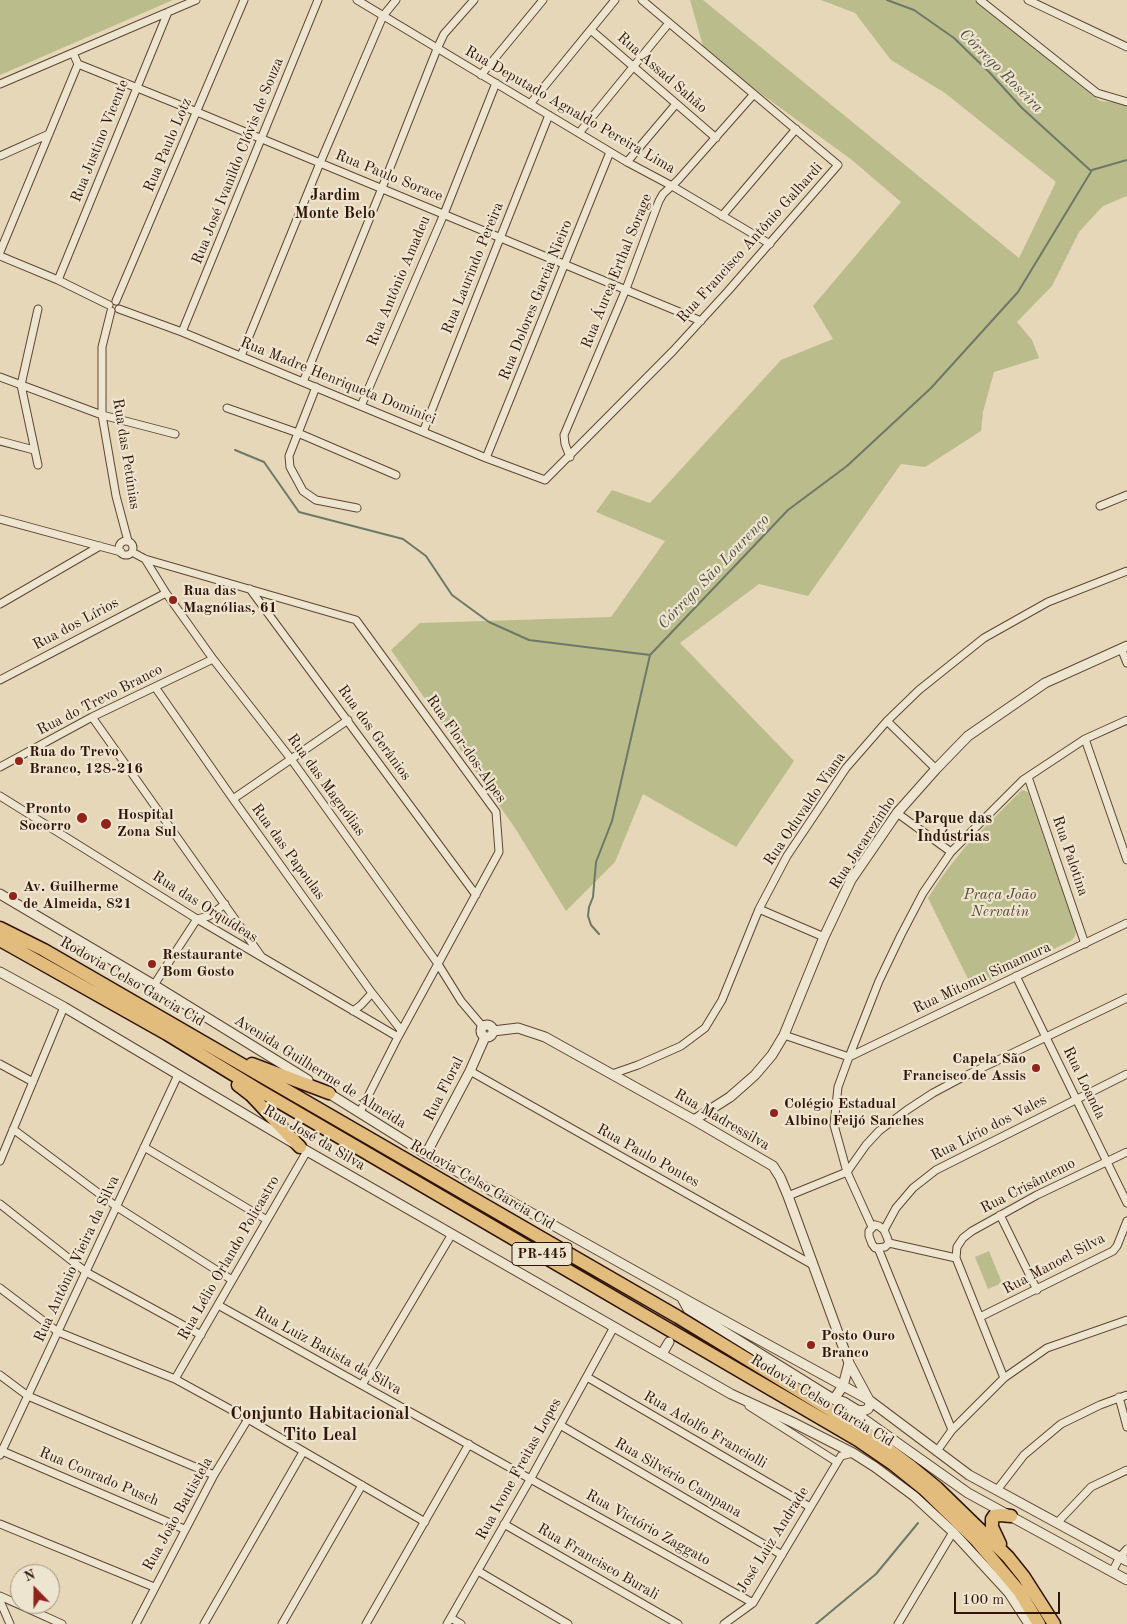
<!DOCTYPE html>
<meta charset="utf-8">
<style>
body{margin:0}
#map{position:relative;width:1127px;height:1624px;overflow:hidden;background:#e5d7b8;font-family:"Old Standard TT",serif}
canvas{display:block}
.north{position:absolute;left:10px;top:1564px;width:50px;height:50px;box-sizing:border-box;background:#eee5d1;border:1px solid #a29280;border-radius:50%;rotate:338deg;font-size:14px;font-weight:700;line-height:20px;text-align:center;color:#301507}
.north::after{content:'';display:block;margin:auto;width:18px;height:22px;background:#8f2418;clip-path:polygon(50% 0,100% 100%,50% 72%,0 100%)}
.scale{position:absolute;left:954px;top:1592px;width:106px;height:22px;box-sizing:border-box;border:2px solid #301507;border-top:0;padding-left:6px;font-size:15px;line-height:18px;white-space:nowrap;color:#301507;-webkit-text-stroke:4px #eee5d1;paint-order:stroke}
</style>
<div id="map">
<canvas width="1127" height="1624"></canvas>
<div class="north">N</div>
<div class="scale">100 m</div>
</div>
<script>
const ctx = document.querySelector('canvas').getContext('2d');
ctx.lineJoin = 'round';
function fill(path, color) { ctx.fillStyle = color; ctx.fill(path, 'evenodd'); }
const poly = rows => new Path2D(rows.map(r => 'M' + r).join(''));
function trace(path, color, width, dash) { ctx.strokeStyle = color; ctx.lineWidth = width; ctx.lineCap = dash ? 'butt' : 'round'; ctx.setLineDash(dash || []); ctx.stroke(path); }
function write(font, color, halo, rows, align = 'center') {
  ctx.font = font + ' "Old Standard TT",serif'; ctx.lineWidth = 4.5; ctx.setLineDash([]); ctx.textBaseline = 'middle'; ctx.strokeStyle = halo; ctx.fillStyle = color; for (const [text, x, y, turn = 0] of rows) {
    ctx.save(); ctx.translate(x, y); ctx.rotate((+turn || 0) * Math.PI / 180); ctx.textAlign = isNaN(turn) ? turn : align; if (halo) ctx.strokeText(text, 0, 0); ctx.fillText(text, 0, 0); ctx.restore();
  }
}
fill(poly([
 [0,0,173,0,0,75],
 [690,0,703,0,1019,258,1056,182,945,93,891,60,855,13,821,0,974,0,1100,101,1127,103,1127,196,1103,206,1079,232,1052,286,1017,322,1032,340,1039,358,994,372,983,412,981,431,925,467,901,464,808,596,759,584,680,643,794,761,736,847,643,794,615,862,566,911,515,828,391,650,420,623,611,617,665,541,596,512,612,490,650,503,781,360,833,339,813,306,901,202,852,160,705,53],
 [1022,790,1028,792,1076,930,1075,936,1072,940,973,989,928,898,943,875,966,846],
 [989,1251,1002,1283,988,1289,975,1257]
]), '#babd8b');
trace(poly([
 [887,0,914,10,954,38,990,73,1022,108,1090,170],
 [235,450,264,462,299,512,403,539,426,556,452,595,489,622,529,640,650,655,788,510,847,466,931,388,1018,292,1092,170,1127,160],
 [599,934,591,925,588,916,589,907,593,897,596,862,612,821,650,655],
 [816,1624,876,1574,918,1523]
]), '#6d7869', 2);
trace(poly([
 [671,1338,686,1314]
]), '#c1b095', 9, [9, 4.5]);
const minor = poly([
 [357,0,627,162,672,186,770,244],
 [980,0,1097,93,1127,102],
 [1028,0,1127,47],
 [591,30,716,138],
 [73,53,78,64,197,112,701,321],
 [481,75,543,0],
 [0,84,196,0],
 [530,104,615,0],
 [579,133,669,23],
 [0,156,49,134],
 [627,162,676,104],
 [722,216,796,129],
 [0,252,78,64],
 [0,256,58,280,109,305],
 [58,280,168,12],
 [116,301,244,0],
 [119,309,182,332,486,458,545,480,673,351,728,291,838,165,642,0],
 [111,311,102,347,102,415,116,496,128,541],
 [182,332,318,0],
 [241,356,320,163,383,16,396,0],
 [0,377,102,415,175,434],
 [303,382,382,188,437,49,444,34,474,0],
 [316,387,289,456,290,467,303,491,316,500,357,508],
 [361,406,444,214,496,83],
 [227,408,298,433,396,475],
 [423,432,549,115],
 [0,441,34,450],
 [570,457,565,444,564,435,626,289,659,201,663,194,678,180,754,94],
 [486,458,610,152],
 [38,465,21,385,38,309],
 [1100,506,1127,495],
 [0,519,121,552],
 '119 548a7 7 0 1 1 14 0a7 7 0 1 1-14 0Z',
 [132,552,145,559,356,620,496,812,499,852,398,1037,360,1112],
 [145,559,166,593,213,659,291,759,438,964,461,1001,483,1027],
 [250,589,476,895],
 [0,604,100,546],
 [1121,648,1127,663],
 [0,680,166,593],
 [155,687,233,799,372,993,401,1030],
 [92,717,261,956],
 [887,721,936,769],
 [1085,739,1127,860],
 [0,767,92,717,213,659],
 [1028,777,1085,944],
 [0,796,197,919,398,1037],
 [233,799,348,720],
 [897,813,951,852],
 [759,909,824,937],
 [1016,976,1127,1203],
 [154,985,197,919,209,916,225,904],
 [353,1011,361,1005,372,993],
 [784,1035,849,1057,1127,923],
 [0,1064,33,1082],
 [470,1071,813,1265],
 [612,1074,638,1065,681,1046,705,1028,722,1000,759,909,787,856,846,768,887,721,919,690,984,638,1048,602,1127,571],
 [13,1129,117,1207,232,1280],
 [144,1147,267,1220],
 [0,1161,64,1007],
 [788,1196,847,1172,866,1145,879,1131,907,1110,933,1093,963,1077,1127,998],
 [0,1204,86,1272,201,1335],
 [1000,1215,1037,1290],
 [875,1225,879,1226,884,1230,887,1237,889,1243,885,1247,875,1248,872,1244,869,1236,869,1231,875,1225],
 [872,1227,847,1172,834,1125,838,1087,849,1057,879,981,901,935,923,893,951,852,1023,780,1085,739,1127,720],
 [884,1230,896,1208,913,1188,936,1170,1127,1074],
 [889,1243,956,1258,957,1247,963,1238,972,1231,1037,1195,1127,1152],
 [878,1248,952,1430],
 [956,1258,1004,1378],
 [0,1288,58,1332,175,1379,248,1419,425,1522],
 [218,1305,753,1603],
 [980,1317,1113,1251,1117,1246,1127,1221],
 [0,1375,28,1396,214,1475],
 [587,1377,810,1507],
 [175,1379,307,1151],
 [362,1385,452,1234],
 [1119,1397,1127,1427],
 [749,1406,837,1462],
 [560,1425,782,1555],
 [2,1451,184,1529],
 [937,1451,952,1430,1004,1378,1047,1348,1127,1320],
 [0,1455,178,1075],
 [997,1490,1024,1455,1061,1424,1100,1405,1127,1395],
 [1057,1523,1091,1487,1127,1470],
 [0,1524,154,1587],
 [504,1524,678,1624],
 [478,1571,568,1624],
 [1112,1572,1120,1557,1127,1549],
 [0,1596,62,1624],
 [0,1601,10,1624],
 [451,1618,461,1624],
 [136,1624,214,1475,248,1419],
 [204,1624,303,1452],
 [282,1624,362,1485],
 [366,1624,469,1444],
 [447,1624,531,1478,614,1327],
 [724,1624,753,1603,841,1456,853,1453],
 [898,1624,953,1532]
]);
const tertiary = poly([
 [0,894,154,985,308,1080],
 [0,972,64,1007,300,1147,731,1394,792,1422,853,1453,875,1467,914,1496,953,1532,1009,1593,1029,1624],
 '481 1031a6 6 0 1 1 12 0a6 6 0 1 1-12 0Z',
 [493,1031,518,1028,545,1037,694,1120,773,1166,780,1177,788,1196,849,1363,869,1400,870,1404,868,1409,863,1411,857,1410,844,1402,834,1399,843,1386,849,1363],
 [325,1091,426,1154,692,1303,869,1400,969,1475,1127,1561],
 [694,1120,730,1097,746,1083,755,1075,772,1055,784,1035,824,937,851,880,897,813,936,769,968,736,1045,683,1127,646],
 [426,1154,470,1071,485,1037],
 [682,1298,688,1309,838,1402],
 [662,1354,669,1342],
 [851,1410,968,1493,1127,1580]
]);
const motorway = poly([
 [0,928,44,950,678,1317,860,1428,909,1465,937,1488,1008,1557,1024,1577,1054,1624],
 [0,940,167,1034,257,1089,858,1440,893,1464,924,1489,976,1540,1019,1591,1039,1624],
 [252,1064,329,1093],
 [238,1085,251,1095,300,1147],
 [1000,1544,992,1527,992,1519,994,1516,1000,1515,1011,1516]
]);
trace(minor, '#5d4633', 9);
trace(tertiary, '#5d4633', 11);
trace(motorway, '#301507', 15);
trace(minor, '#eee5d1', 7);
trace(tertiary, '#eee5d1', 9);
trace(motorway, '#e2bc7c', 12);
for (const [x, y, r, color] of [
 [173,600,5,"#8f2418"],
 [19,761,5,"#8f2418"],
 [82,818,6,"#8f2418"],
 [106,824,6,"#8f2418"],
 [13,896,5,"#8f2418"],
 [152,964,5,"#8f2418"],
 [1036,1068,5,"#8f2418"],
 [774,1113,5,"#8f2418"],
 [811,1345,5,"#8f2418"]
]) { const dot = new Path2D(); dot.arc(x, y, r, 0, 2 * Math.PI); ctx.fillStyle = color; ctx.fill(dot); trace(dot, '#eee5d1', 2); }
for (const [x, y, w] of [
 [542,1254,60]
]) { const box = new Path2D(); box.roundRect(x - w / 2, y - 11.5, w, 23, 4); ctx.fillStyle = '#eee5d1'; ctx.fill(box); trace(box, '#301507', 1); }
write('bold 14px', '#301507', null, [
 ["PR-445",542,1254]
]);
write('15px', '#301507', '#eee5d1', [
 ["Rua Assad Sahão",662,73,41],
 ["Rua Deputado Agnaldo Pereira Lima",570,110,30],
 ["Rua Justino Vicente",100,141,-68],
 ["Rua Paulo Lotz",168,145,-67],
 ["Rua José Ivanildo Clóvis de Souza",238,161,-68],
 ["Rua Paulo Sorace",389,176,22],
 ["Rua Francisco Antônio Galhardi",750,243,-48],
 ["Rua Laurindo Pereira",473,268,-68],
 ["Rua Áurea Erthal Sorage",617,271,-68],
 ["Rua Antônio Amadeu",399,281,-67],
 ["Rua Dolores Garcia Nieiro",536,300,-68],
 ["Rua Madre Henriqueta Dominici",338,381,22],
 ["Rua das Petúnias",126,454,81],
 ["Rua dos Lírios",76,624,-28],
 ["Rua do Trevo Branco",100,700,-27],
 ["Rua dos Gerânios",374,733,54],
 ["Rua Flor-dos-Alpes",466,749,55],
 ["Rua das Magnólias",326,785,54],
 ["Rua Oduvaldo Viana",805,809,-56],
 ["Rua Jacarezinho",863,843,-57],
 ["Rua das Papoulas",288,852,54],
 ["Rua Palotina",1070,856,71],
 ["Rua das Orquídeas",205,907,32],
 ["Rua Mitomu Simamura",982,978,-25],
 ["Rodovia Celso Garcia Cid",132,982,30],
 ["Avenida Guilherme de Almeida",320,1072,32],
 ["Rua Loanda",1084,1083,64],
 ["Rua Floral",444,1089,-63],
 ["Rua Madressilva",722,1120,30],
 ["Rua Lírio dos Vales",989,1128,-27],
 ["Rua José da Silva",314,1138,30],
 ["Rua Paulo Pontes",648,1156,29],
 ["Rodovia Celso Garcia Cid",482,1185,30],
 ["Rua Crisântemo",1028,1186,-27],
 ["Rua Lélio Orlando Policastro",229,1258,-60],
 ["Rua Antônio Vieira da Silva",77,1259,-65],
 ["Rua Manoel Silva",1054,1264,-28],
 ["Rua Luiz Batista da Silva",328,1351,29],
 ["Rodovia Celso Garcia Cid",822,1401,31],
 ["Rua Adolfo Franciolli",705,1430,30],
 ["Rua Ivone Freitas Lopes",519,1469,-61],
 ["Rua Conrado Pusch",99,1477,23],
 ["Rua Silvério Campana",678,1478,30],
 ["Rua João Battistela",178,1514,-61],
 ["Rua Victório Zaggato",648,1528,29],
 ["José Luiz Andrade",773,1540,-58],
 ["Rua Francisco Burali",598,1562,30]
]);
write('bold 15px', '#301507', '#eee5d1', [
 ["Rua das",183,591],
 ["Magnólias, 61",183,608],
 ["Rua do Trevo",29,752],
 ["Branco, 128-216",29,769],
 ["Pronto",71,809,"right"],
 ["Socorro",71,826,"right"],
 ["Hospital",117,815],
 ["Zona Sul",117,832],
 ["Av. Guilherme",23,887],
 ["de Almeida, 821",23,904],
 ["Restaurante",162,955],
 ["Bom Gosto",162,972],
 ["Capela São",1026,1059,"right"],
 ["Francisco de Assis",1026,1076,"right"],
 ["Colégio Estadual",784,1104],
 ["Albino Feijó Sanches",784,1121],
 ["Posto Ouro",821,1336],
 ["Branco",821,1353]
], 'left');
write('italic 15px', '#59472f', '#eee5d1', [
 ["Praça João",1000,895],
 ["Nervatin",1000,912]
]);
write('italic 16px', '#544f40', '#eee5d1', [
 ["Córrego Roseira",1001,71,45],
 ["Córrego São Lourenço",714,572,-46]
]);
write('bold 16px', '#301507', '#eee5d1', [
 ["Jardim",335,196],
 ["Monte Belo",335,214],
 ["Parque das",953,819],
 ["Indústrias",953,837]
]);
write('bold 18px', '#301507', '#eee5d1', [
 ["Conjunto Habitacional",320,1414],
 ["Tito Leal",320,1435]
]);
</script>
